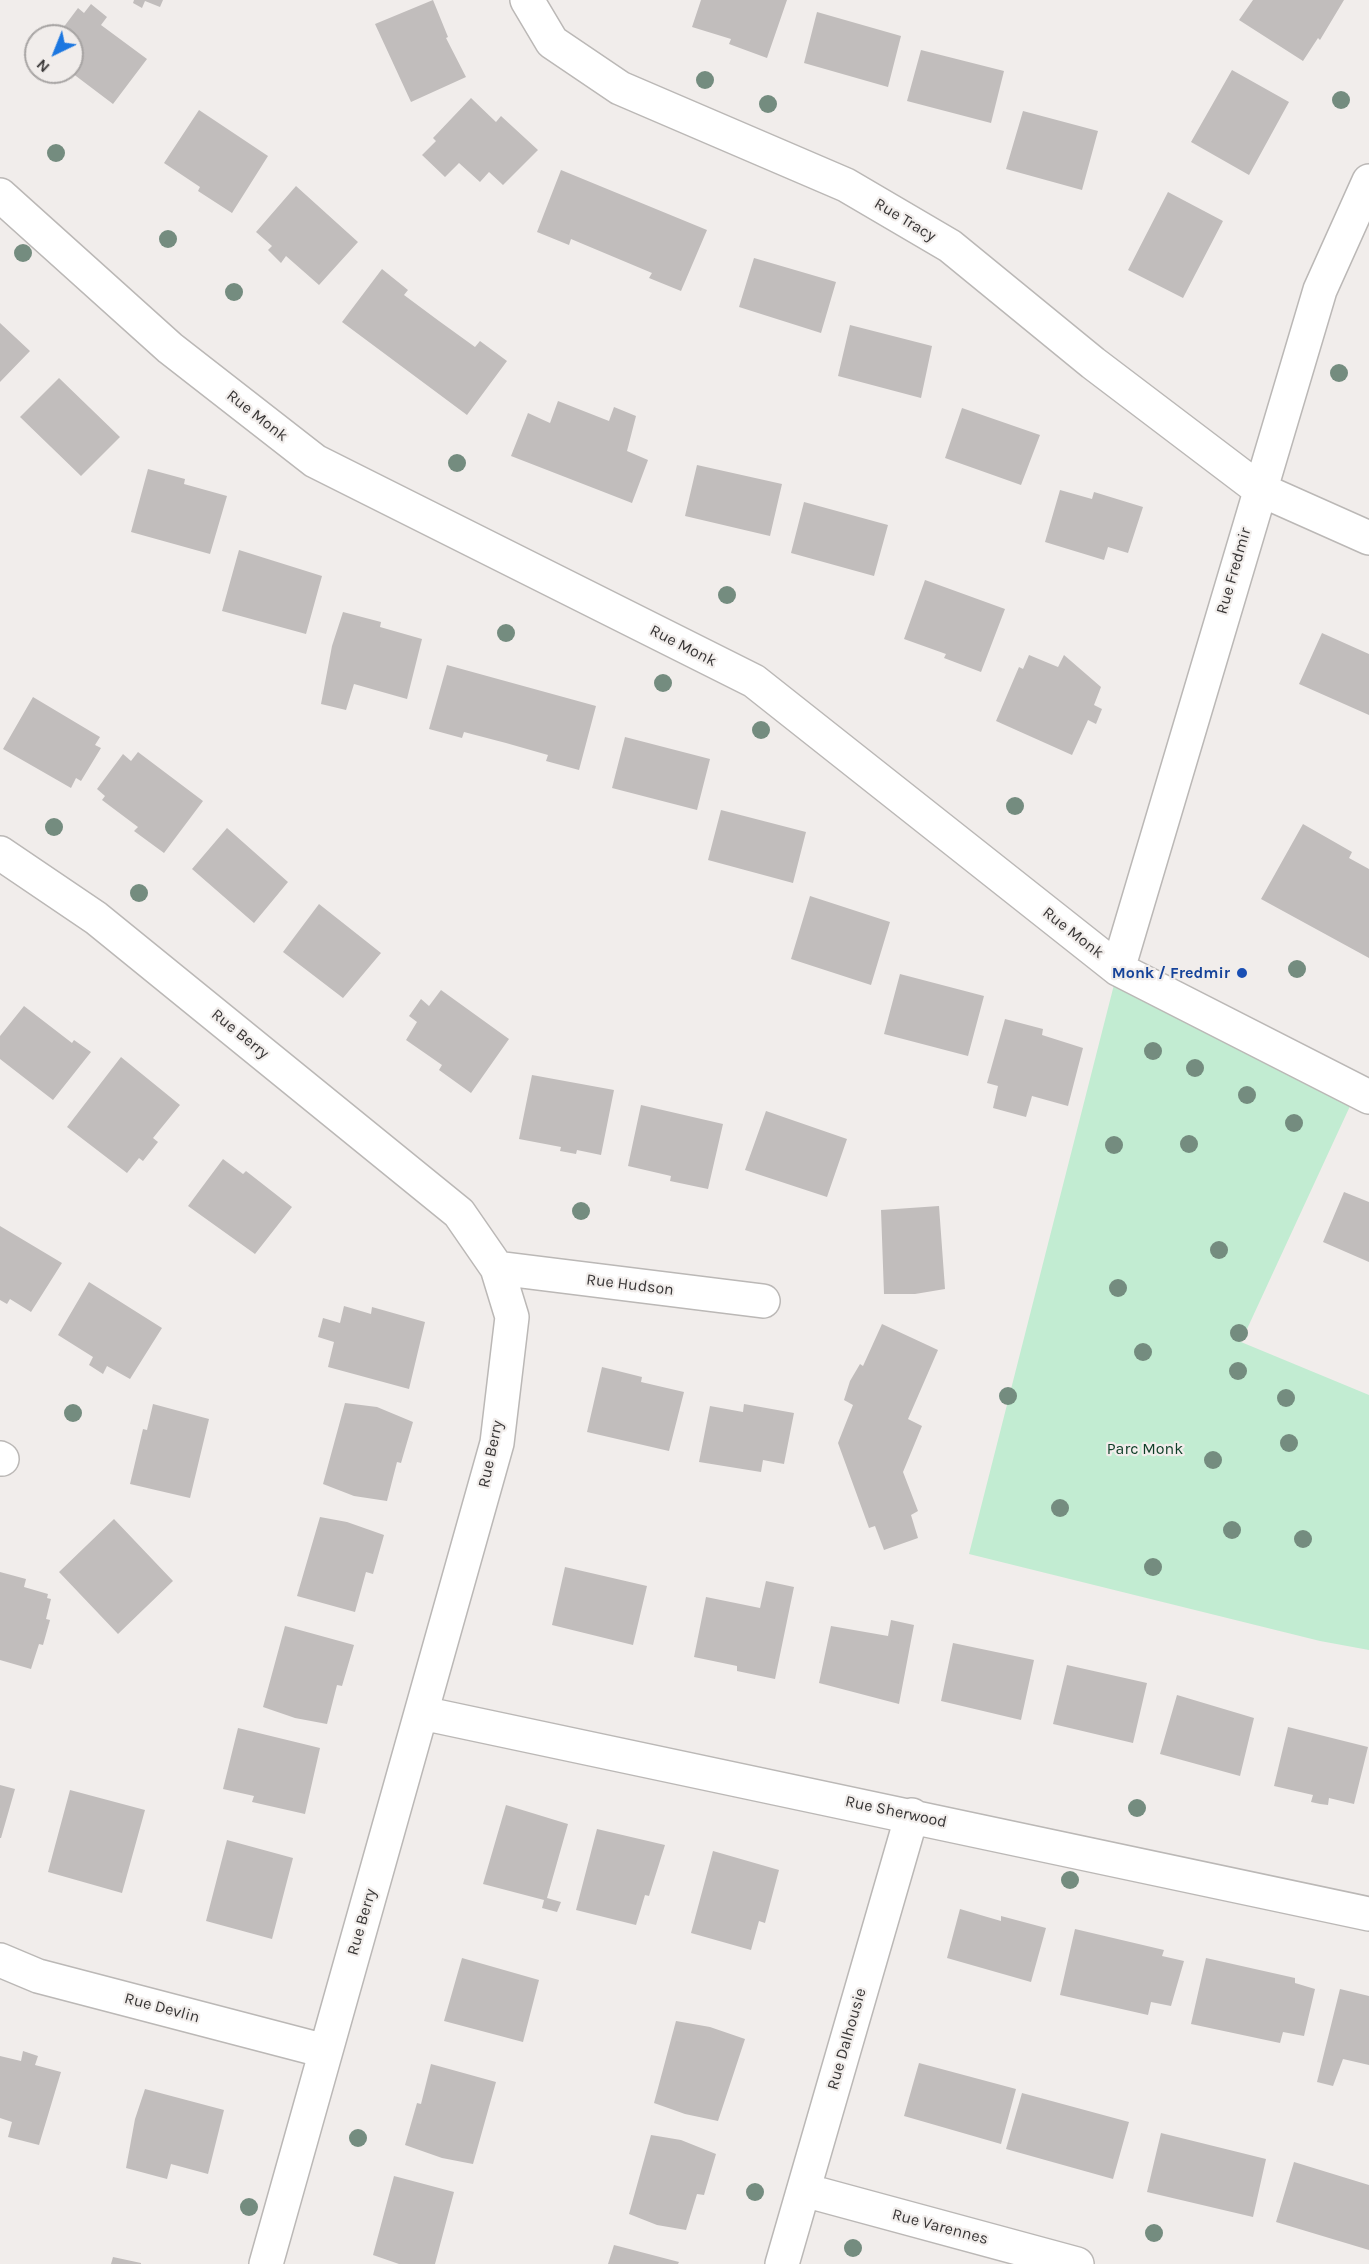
<!DOCTYPE html>
<style>
body{margin:0}
#map{position:relative;width:1369px;height:2264px;overflow:hidden;background:#f1edeb;font-family:Karla,sans-serif}
canvas{display:block}
.north{position:absolute;left:24px;top:24px;width:60px;height:60px;box-sizing:border-box;background:#f1edeb;border:2px solid #a7a4a3;border-radius:50%;rotate:223deg;font-size:16px;font-weight:700;line-height:24px;text-align:center;color:#383636}
.north::after{content:'';display:block;margin:auto;width:21px;height:27px;background:#1c77e0;clip-path:polygon(50% 0,100% 100%,50% 72%,0 100%)}
</style>
<div id="map">
<canvas width="1369" height="2264"></canvas>
<div class="north">N</div>
</div>
<script>
const ctx = document.querySelector('canvas').getContext('2d');
ctx.lineJoin = 'round';
function fill(path, color) { ctx.fillStyle = color; ctx.fill(path, 'evenodd'); }
const poly = rows => new Path2D(rows.map(r => 'M' + r).join(''));
function trace(path, color, width, dash) { ctx.strokeStyle = color; ctx.lineWidth = width; ctx.lineCap = dash ? 'butt' : 'round'; ctx.setLineDash(dash || []); ctx.stroke(path); }
function write(font, color, halo, rows, align = 'center') {
  ctx.font = font + ' Karla,sans-serif'; ctx.lineWidth = 4.5; ctx.setLineDash([]); ctx.textBaseline = 'middle'; ctx.strokeStyle = halo; ctx.fillStyle = color; for (const [text, x, y, turn = 0] of rows) {
    ctx.save(); ctx.translate(x, y); ctx.rotate((+turn || 0) * Math.PI / 180); ctx.textAlign = isNaN(turn) ? turn : align; if (halo) ctx.strokeText(text, 0, 0); ctx.fillText(text, 0, 0); ctx.restore();
  }
}
fill(poly([
 [1118,969,1357,1091,1241,1342,1369,1395,1369,1650,1320,1641,969,1554]
]), '#c2ecd2');
fill(poly([
 [134,0,163,0,160,7,145,1,142,8,133,3],
 [433,0,448,37,446,38,466,77,411,102,375,24],
 [701,0,787,0,767,58,729,44,731,39,692,27],
 [1253,0,1344,0,1320,40,1318,38,1303,61,1239,20],
 [91,4,107,17,101,25,147,59,113,104,72,73,72,36,57,36,78,8,84,13],
 [817,12,901,36,888,87,804,63],
 [921,50,1004,71,991,123,907,101],
 [1232,70,1289,102,1249,175,1191,142],
 [471,98,496,122,501,116,538,150,503,185,489,172,480,182,459,163,445,177,422,155,436,141,433,138],
 [199,110,268,156,232,213,198,191,200,187,164,163],
 [1023,111,1098,131,1082,190,1006,169],
 [561,170,707,230,681,291,649,278,652,273,571,239,569,245,537,232],
 [296,186,358,242,319,285,286,256,281,263,268,250,272,246,256,232],
 [1168,192,1223,221,1183,298,1128,270],
 [754,258,836,282,821,333,739,307],
 [382,269,408,290,404,295,439,321,475,347,480,341,507,361,467,415,342,322],
 [0,323,30,351,0,382],
 [850,325,932,346,921,398,838,376],
 [59,378,120,437,81,476,20,417],
 [558,401,609,421,614,407,636,416,627,451,648,460,632,503,511,456,528,413,550,423],
 [962,408,1040,435,1021,485,945,458],
 [697,465,782,484,770,536,685,516],
 [148,469,185,479,184,484,227,496,210,554,131,532],
 [1060,490,1092,499,1094,492,1143,507,1128,553,1108,547,1104,560,1045,542],
 [804,502,888,525,874,576,791,553],
 [239,550,322,576,306,634,222,611],
 [925,580,1005,609,981,672,944,658,946,654,904,639],
 [343,612,381,622,380,627,422,639,407,699,354,684,346,710,321,704,332,646],
 [1322,633,1369,654,1369,715,1299,684],
 [1029,655,1058,667,1064,655,1101,687,1094,705,1102,709,1096,724,1088,720,1072,755,996,721,1019,667,1023,669],
 [447,665,596,706,579,770,546,761,548,755,506,743,464,732,462,738,429,729],
 [33,697,100,737,95,745,101,748,81,781,76,778,71,788,3,749],
 [625,737,710,759,697,810,612,788],
 [138,752,203,801,164,853,134,831,138,827,102,800,105,796,97,789,123,754,131,761],
 [721,810,806,832,793,883,708,860],
 [1303,824,1352,852,1349,858,1369,869,1369,958,1261,899],
 [227,828,288,882,254,923,192,869],
 [810,896,890,922,871,985,791,959],
 [319,904,381,953,343,998,283,952],
 [900,974,984,996,968,1056,884,1034],
 [441,990,509,1039,471,1093,439,1070,442,1065,406,1040,417,1022,409,1016,421,999,429,1006],
 [24,1006,72,1043,74,1040,91,1052,53,1100,0,1059,0,1036],
 [1005,1019,1043,1029,1042,1035,1083,1048,1068,1106,1032,1096,1026,1117,993,1108,998,1086,987,1083],
 [121,1057,180,1105,153,1138,158,1142,143,1161,139,1158,127,1173,67,1127],
 [532,1075,614,1090,601,1155,577,1150,576,1154,560,1151,561,1147,519,1139],
 [641,1105,723,1124,708,1189,670,1181,671,1176,628,1166],
 [766,1111,847,1139,827,1197,745,1170],
 [223,1159,243,1174,246,1171,292,1207,255,1254,188,1206],
 [1344,1192,1369,1202,1369,1262,1323,1242],
 [939,1206,945,1289,915,1294,884,1294,881,1210],
 [0,1226,62,1263,31,1312,10,1299,7,1304,0,1300],
 [89,1282,162,1328,130,1379,107,1366,103,1374,89,1365,93,1357,58,1335],
 [344,1306,371,1314,372,1307,425,1322,409,1389,328,1367,334,1342,318,1337,323,1318,340,1323],
 [882,1324,938,1350,908,1419,922,1426,903,1472,918,1511,911,1515,918,1538,884,1550,875,1526,869,1528,838,1443,853,1405,844,1400,850,1381,860,1364,863,1366],
 [602,1367,642,1377,641,1382,684,1392,669,1451,587,1432],
 [345,1403,377,1407,413,1422,401,1463,397,1462,387,1501,354,1496,323,1484],
 [153,1404,209,1419,190,1498,130,1484,143,1429,147,1430],
 [744,1404,794,1413,784,1464,763,1460,761,1472,699,1462,710,1406,743,1412],
 [320,1517,347,1522,384,1535,373,1574,366,1572,355,1612,297,1596],
 [114,1519,173,1581,118,1634,59,1572],
 [565,1567,647,1586,633,1645,552,1625],
 [0,1572,26,1579,24,1587,48,1594,47,1598,51,1599,46,1619,50,1620,43,1645,39,1644,31,1669,0,1660],
 [766,1581,794,1587,775,1679,737,1671,737,1666,694,1657,706,1597,760,1608],
 [891,1620,914,1625,899,1704,819,1683,831,1626,888,1636],
 [285,1626,354,1645,342,1686,337,1685,327,1724,295,1718,263,1707],
 [953,1643,1034,1660,1021,1720,941,1701],
 [1067,1665,1147,1683,1133,1743,1053,1724],
 [1177,1695,1254,1718,1240,1776,1160,1754],
 [1288,1727,1368,1747,1354,1804,1329,1798,1328,1805,1320,1804,1311,1802,1313,1795,1274,1786],
 [238,1728,320,1748,305,1814,252,1802,254,1796,223,1789],
 [0,1785,15,1789,1,1838,0,1838],
 [70,1790,145,1810,122,1893,48,1872],
 [506,1805,568,1824,547,1898,561,1902,557,1912,542,1908,544,1900,483,1884],
 [597,1829,665,1845,649,1896,645,1895,636,1925,576,1910],
 [227,1840,293,1858,272,1939,206,1921],
 [713,1851,779,1870,765,1923,759,1921,751,1950,691,1933],
 [960,1909,1001,1921,1001,1916,1046,1928,1031,1982,947,1958],
 [1075,1929,1164,1950,1162,1956,1184,1961,1171,2006,1151,2002,1148,2015,1060,1995],
 [462,1958,539,1980,523,2042,444,2021],
 [1206,1958,1295,1978,1295,1983,1315,1989,1304,2036,1283,2032,1280,2043,1191,2024],
 [1340,1989,1369,1996,1369,2065,1343,2059,1333,2086,1317,2082],
 [676,2021,710,2027,745,2039,718,2121,685,2114,654,2103],
 [23,2051,38,2056,35,2065,61,2072,39,2145,8,2137,12,2122,0,2118,0,2056,21,2061],
 [919,2063,1016,2089,1001,2144,904,2116],
 [431,2064,496,2082,473,2164,442,2158,405,2145,417,2103,421,2104],
 [145,2089,224,2110,208,2174,171,2164,167,2179,126,2168,135,2119],
 [1022,2093,1129,2122,1113,2179,1006,2149],
 [1161,2133,1266,2159,1253,2217,1147,2192],
 [651,2135,681,2140,716,2154,704,2195,697,2194,686,2230,657,2225,629,2214],
 [1294,2162,1369,2185,1369,2250,1276,2222],
 [394,2176,454,2192,435,2264,399,2264,373,2255],
 [614,2245,679,2262,678,2264,608,2264],
 [113,2257,141,2263,141,2264,111,2264]
]), '#c1bdbc');
const minor = poly([
 [527,0,552,42,620,88,846,185,950,246,1093,363,1259,489,1369,538],
 [0,195,170,348,315,461,754,681,1118,969,1369,1097],
 [0,853,96,918,459,1213,497,1268,512,1317,497,1443,266,2264],
 [1118,969,1320,290,1369,181],
 [497,1268,763,1301],
 [0,1458,2,1459],
 [422,1713,1369,1914],
 [0,1960,38,1976,325,2051],
 [804,2190,1077,2264],
 [782,2264,912,1815]
]);
trace(minor, '#bbb8b6', 36);
trace(minor, '#fff', 33);
ctx.fillStyle = '#748c7f';
for (const [x, y] of [
 [705,80],
 [1341,100],
 [768,104],
 [56,153],
 [168,239],
 [23,253],
 [234,292],
 [1339,373],
 [457,463],
 [727,595],
 [506,633],
 [663,683],
 [761,730],
 [1015,806],
 [54,827],
 [139,893],
 [1297,969],
 [1153,1051],
 [1195,1068],
 [1247,1095],
 [1294,1123],
 [1189,1144],
 [1114,1145],
 [581,1211],
 [1219,1250],
 [1118,1288],
 [1239,1333],
 [1143,1352],
 [1238,1371],
 [1008,1396],
 [1286,1398],
 [73,1413],
 [1289,1443],
 [1213,1460],
 [1060,1508],
 [1232,1530],
 [1303,1539],
 [1153,1567],
 [1137,1808],
 [1070,1880],
 [358,2138],
 [755,2192],
 [249,2207],
 [1154,2233],
 [853,2248]
]) { ctx.beginPath(); ctx.arc(x, y, 9, 0, 2 * Math.PI); ctx.fill(); }
for (const [x, y, r, color] of [
 [1242,973,6,"#1a4fb4"]
]) { const dot = new Path2D(); dot.arc(x, y, r, 0, 2 * Math.PI); ctx.fillStyle = color; ctx.fill(dot); trace(dot, '#f1edeb', 2); }
write('16px', '#383636', '#f1edeb', [
 ["Rue Tracy",905,220,31],
 ["Rue Monk",257,416,38],
 ["Rue Fredmir",1234,571,-74],
 ["Rue Monk",683,646,27],
 ["Rue Monk",1073,933,38],
 ["Rue Berry",240,1034,39],
 ["Rue Hudson",630,1285,7],
 ["Rue Berry",491,1454,-78],
 ["Rue Sherwood",896,1812,12],
 ["Rue Berry",362,1922,-74],
 ["Rue Devlin",162,2008,15],
 ["Rue Dalhousie",847,2039,-74],
 ["Rue Varennes",940,2227,15]
]);
write('bold 16px', '#164399', '#f1edeb', [
 ["Monk / Fredmir",1230,973]
], 'right');
write('16px', '#0d3d26', '#f1edeb', [
 ["Parc Monk",1145,1449]
]);
</script>
